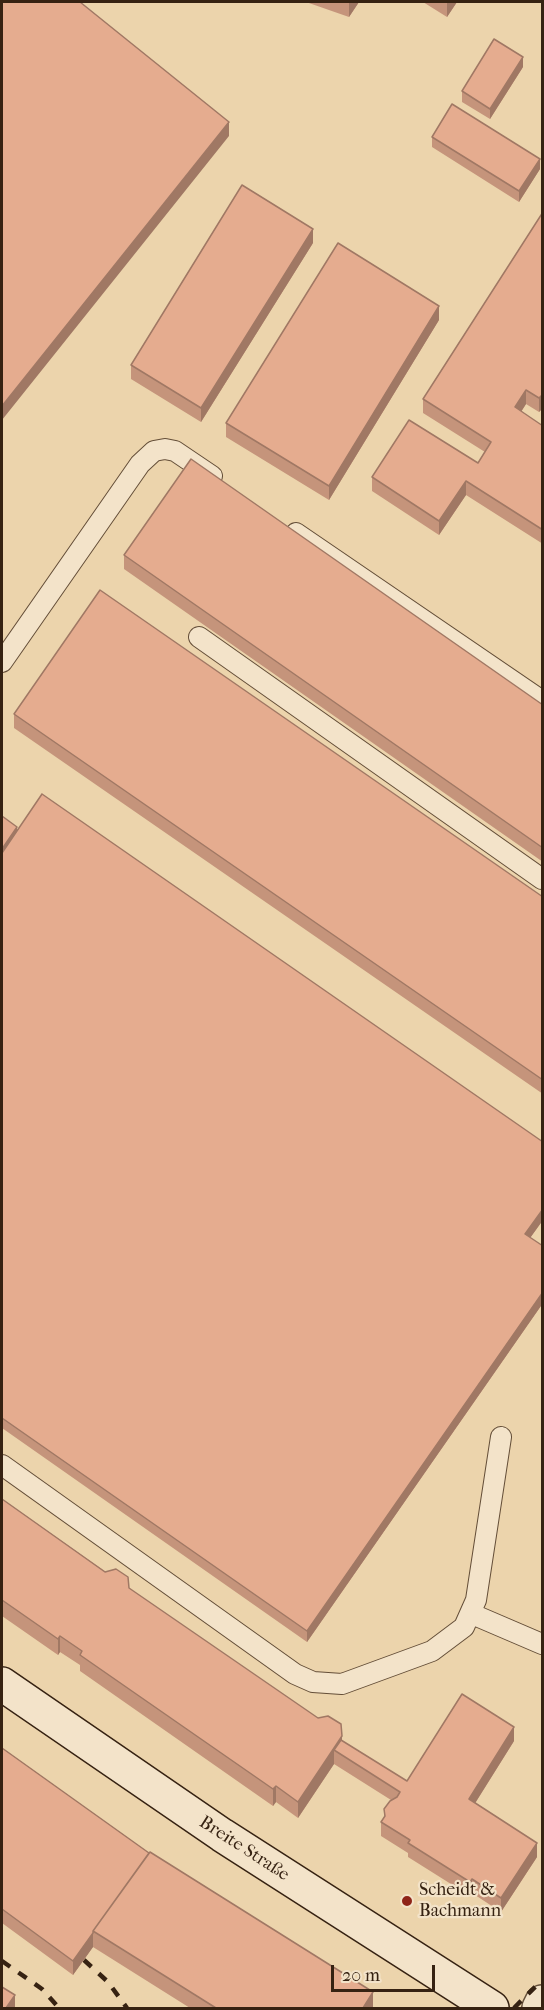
<!DOCTYPE html>
<meta charset="utf-8">
<style>
body{margin:0}
#map{position:relative;width:544px;height:2010px;overflow:hidden;background:#ecd4ac;font-family:"IM FELL French Canon",serif}
canvas{display:block}
.frame{position:absolute;inset:0;border:3px solid #362212;pointer-events:none}
.scale{position:absolute;left:331px;top:1965px;width:104px;height:27px;box-sizing:border-box;border:3px solid #362212;border-top:0;padding-left:8px;font-size:18px;line-height:21px;white-space:nowrap;color:#362212;-webkit-text-stroke:4px #f3e3c9;paint-order:stroke}
</style>
<div id="map">
<canvas width="544" height="2010"></canvas>
<div class="frame"></div>
<div class="scale">20 m</div>
</div>
<script>
const ctx = document.querySelector('canvas').getContext('2d');
ctx.lineJoin = 'round';
const poly = rows => new Path2D(rows.map(r => 'M' + r).join(''));
function trace(path, color, width, dash) { ctx.strokeStyle = color; ctx.lineWidth = width; ctx.lineCap = dash ? 'butt' : 'round'; ctx.setLineDash(dash || []); ctx.stroke(path); }
function fill(path, color) { ctx.fillStyle = color; ctx.fill(path, 'evenodd'); }
function write(font, color, halo, rows, align = 'center') {
  ctx.font = font + ' "IM FELL French Canon",serif'; ctx.lineWidth = 4.5; ctx.setLineDash([]); ctx.textBaseline = 'middle'; ctx.strokeStyle = halo; ctx.fillStyle = color; for (const [text, x, y, turn = 0] of rows) {
    ctx.save(); ctx.translate(x, y); ctx.rotate((+turn || 0) * Math.PI / 180); ctx.textAlign = isNaN(turn) ? turn : align; if (halo) ctx.strokeText(text, 0, 0); ctx.fillText(text, 0, 0); ctx.restore();
  }
}
const service = poly([
 [296,533,542,701],
 [199,637,542,879],
 [2,662,140,464,154,451,165,449,175,451,212,476],
 [2,1465,295,1674,313,1682,342,1684,432,1651,464,1627,476,1600,501,1437],
 [472,1614,542,1644]
]);
const minor = poly([
 [539,2008,542,2002]
]);
const secondary = poly([
 [2,1684,222,1835,492,2008]
]);
trace(service, '#644e38', 22);
trace(minor, '#644e38', 36);
trace(secondary, '#362212', 36);
trace(service, '#f3e3c9', 20);
trace(minor, '#f3e3c9', 33);
trace(secondary, '#f3e3c9', 33);
trace(poly([
 [84,1960,108,1982,127,2008],
 [2,1961,42,1989,59,2008],
 [514,2008,542,1980]
]), '#362212', 4.5, [10, 10]);
fill(poly([
 [306,2,359,2,349,17],
 [423,2,457,2,447,17],
 [523,67,490,119,462,102,462,91],
 [432,137,540,169,519,202,432,147],
 [543,212,543,408,539,412,526,404,521,412,543,426,543,544,466,495,439,535,372,491,372,477,478,463,485,452,423,413,423,399],
 [313,243,201,422,131,379,131,365],
 [439,320,329,500,226,437,226,423],
 [124,555,543,705,543,862,124,569],
 [14,714,543,897,543,1094,14,728],
 [2,816,17,830,543,1142,543,1220,530,1238,543,1246,543,1303,307,1642,2,1428],
 [2,1499,129,1588,342,1741,407,1781,514,1741,475,1803,537,1857,501,1912,472,1893,470,1896,408,1857,408,1853,381,1836,381,1822,384,1817,384,1809,391,1800,334,1764,298,1818,276,1802,273,1806,80,1671,80,1665,60,1652,58,1655,2,1616],
 [2,1748,149,1853,373,2008,190,2008,93,1947,73,1975,2,1923]
]), '#c5947b');
fill(poly([
 [349,2,359,2,349,17],
 [448,2,457,2,447,17,447,3],
 [523,57,523,67,490,119,490,109],
 [229,122,229,136,2,420,2,406],
 [540,159,540,169,519,202,519,191],
 [313,229,313,243,201,422,201,408],
 [439,306,439,320,329,500,329,486],
 [526,390,526,404,515,421,515,407],
 [543,394,543,408,539,412,539,398],
 [466,481,466,495,439,535,439,521],
 [17,827,17,840,2,863,2,849],
 [543,1209,543,1220,525,1245,525,1234],
 [543,1292,543,1303,307,1642,307,1631],
 [60,1636,60,1652,58,1655,58,1639],
 [514,1727,514,1741,469,1813,469,1799],
 [342,1736,342,1752,334,1750,334,1764,298,1818,298,1802],
 [276,1786,276,1802,273,1806,273,1789],
 [537,1843,537,1857,501,1912,501,1898],
 [472,1879,472,1893,470,1896,470,1882],
 [93,1933,93,1947,73,1975,73,1961],
 [373,1992,373,2008,363,2008],
 [15,1995,15,2008,6,2008]
]), '#a07864');
const building = poly([
 [2,2,80,2,229,122,2,406,2,2],
 [494,39,523,57,490,109,462,91,494,39],
 [452,104,540,159,519,191,432,137,452,104],
 [242,185,313,229,201,408,131,365,242,185],
 [543,212,543,394,539,398,526,390,515,407,543,426,543,530,466,481,439,521,372,477,409,420,478,463,491,442,423,399,543,212],
 [338,243,439,306,329,486,226,423,338,243],
 [191,459,543,705,543,848,124,555,191,459],
 [100,590,543,897,543,1080,14,714,100,590],
 [42,794,543,1142,543,1209,525,1234,543,1246,543,1292,307,1631,2,1418,2,853,42,794],
 [2,816,17,827,2,849,2,816],
 [2,1499,105,1572,116,1569,128,1577,129,1588,318,1718,328,1716,341,1724,342,1736,298,1802,276,1786,273,1789,80,1655,82,1651,60,1636,58,1639,2,1600,2,1499],
 [462,1694,514,1727,469,1799,537,1843,501,1898,472,1879,470,1882,408,1843,410,1840,381,1822,385,1816,384,1809,390,1801,397,1797,400,1792,334,1750,341,1740,407,1781,462,1694],
 [2,1748,149,1853,93,1931,93,1933,73,1961,2,1909,2,1748],
 [150,1852,373,1992,363,2008,216,2008,93,1931,150,1852],
 [2,1987,15,1995,6,2008,2,2008,2,1987]
]);
fill(building, '#e5ac8f');
trace(building, '#a07864', 1.5);
for (const [x, y, r, color] of [
 [407,1901,6,"#8f2418"]
]) { const dot = new Path2D(); dot.arc(x, y, r, 0, 2 * Math.PI); ctx.fillStyle = color; ctx.fill(dot); trace(dot, '#f3e3c9', 2); }
write('18px', '#362212', '#f3e3c9', [
 ["Breite Straße",244,1849,33]
]);
write('18px', '#362212', '#f3e3c9', [
 ["Scheidt &",419,1891],
 ["Bachmann",419,1912]
], 'left');
</script>
